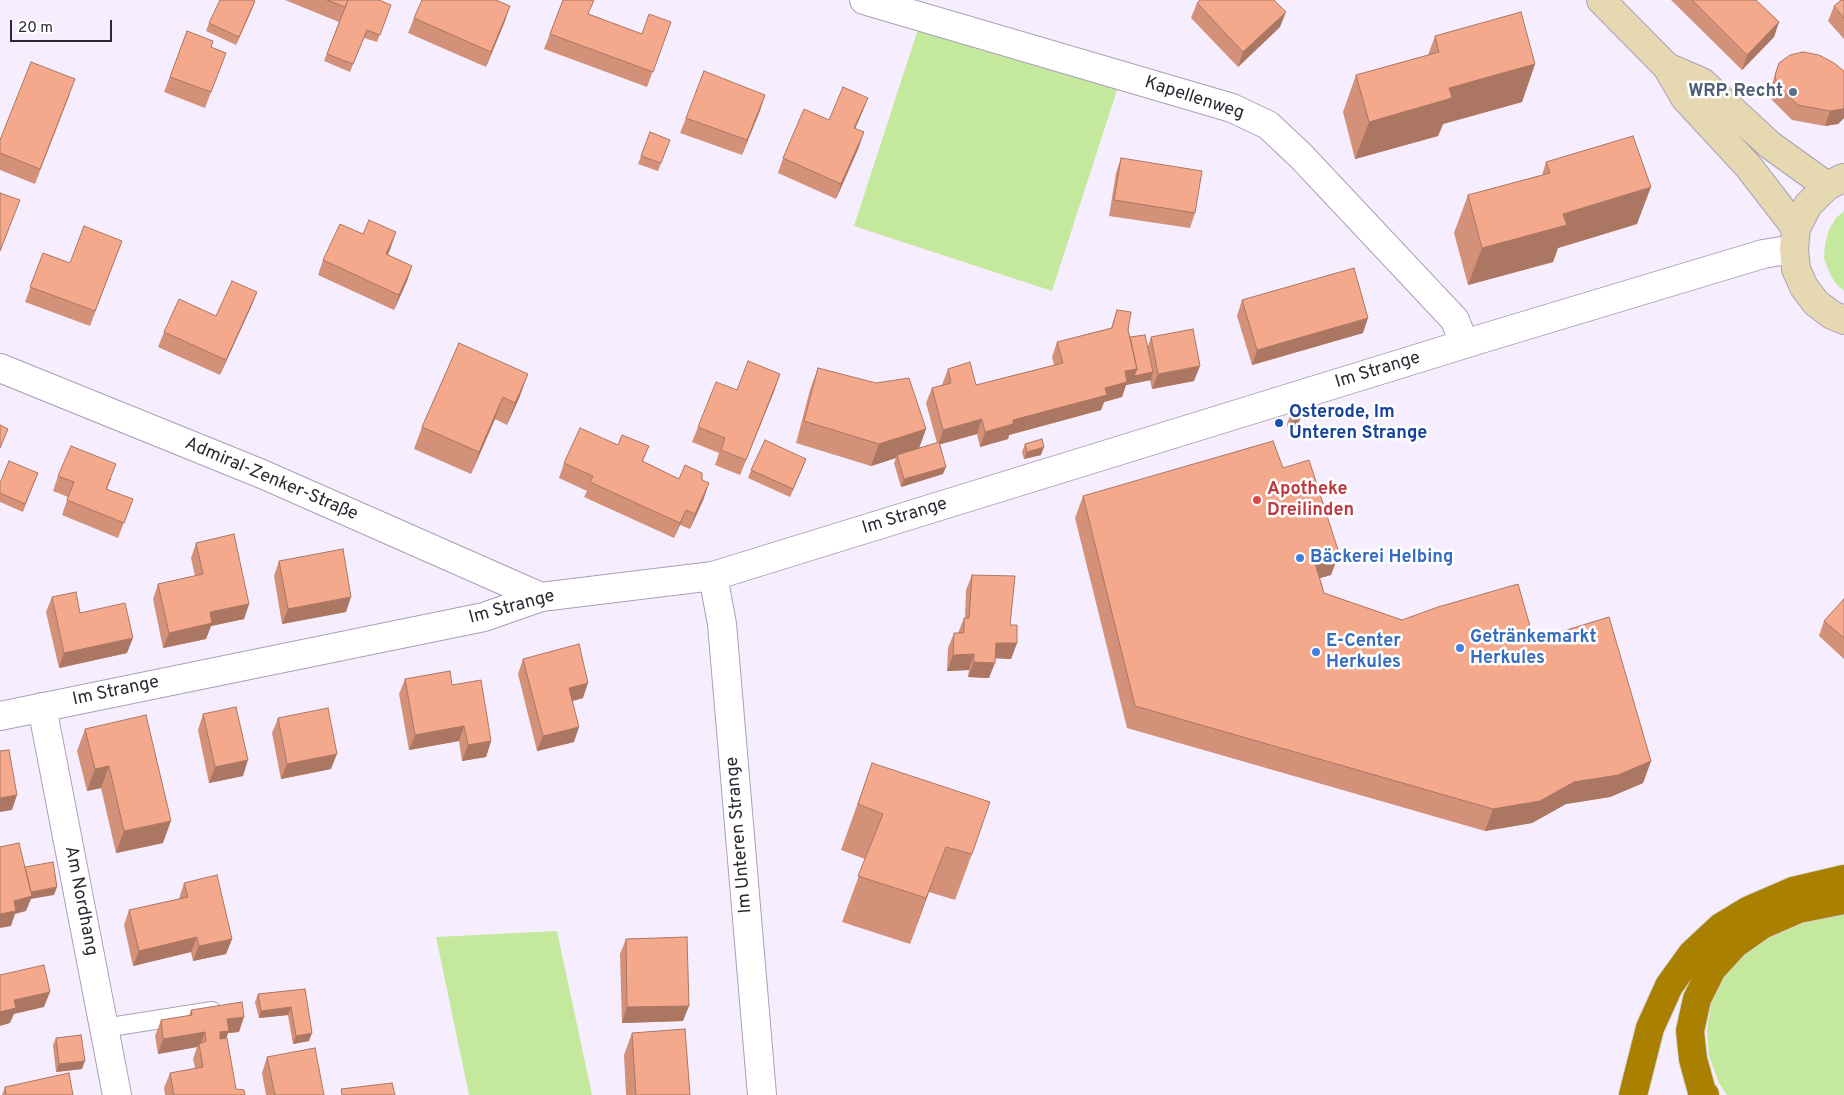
<!DOCTYPE html>
<meta charset="utf-8">
<style>
body{margin:0}
#map{position:relative;width:1844px;height:1095px;overflow:hidden;background:#f6eefe;font-family:Overpass,sans-serif}
canvas{display:block}
.scale{position:absolute;left:10px;top:20px;width:102px;height:22px;box-sizing:border-box;border:2px solid #2d2832;border-top:0;padding-left:6px;font-size:15px;line-height:18px;white-space:nowrap;color:#2d2832;-webkit-text-stroke:4px #fff;paint-order:stroke}
</style>
<div id="map">
<canvas width="1844" height="1095"></canvas>
<div class="scale">20 m</div>
</div>
<script>
const ctx = document.querySelector('canvas').getContext('2d');
ctx.lineJoin = 'round';
function fill(path, color) { ctx.fillStyle = color; ctx.fill(path, 'evenodd'); }
const poly = rows => new Path2D(rows.map(r => 'M' + r).join(''));
function trace(path, color, width, dash) { ctx.strokeStyle = color; ctx.lineWidth = width; ctx.lineCap = dash ? 'butt' : 'round'; ctx.setLineDash(dash || []); ctx.stroke(path); }
function write(font, color, halo, rows, align = 'center') {
  ctx.font = font + ' Overpass,sans-serif'; ctx.lineWidth = 5; ctx.setLineDash([]); ctx.textBaseline = 'middle'; ctx.strokeStyle = halo; ctx.fillStyle = color; for (const [text, x, y, turn = 0] of rows) {
    ctx.save(); ctx.translate(x, y); ctx.rotate((+turn || 0) * Math.PI / 180); ctx.textAlign = isNaN(turn) ? turn : align; if (halo) ctx.strokeText(text, 0, 0); ctx.fillText(text, 0, 0); ctx.restore();
  }
}
fill(poly([
 [920,23,1118,87,1052,291,854,226],
 [1844,211,1844,291,1836,284,1829,272,1824,258,1825,244,1829,230,1836,218],
 [1844,913,1844,1095,1727,1095,1719,1083,1709,1056,1707,1030,1711,1004,1724,978,1744,955,1770,937,1809,921],
 [557,931,592,1095,469,1095,436,937]
]), '#c5e99c');
const lane = poly([
 [104,1028,212,1011]
]);
const street = poly([
 [864,0,1232,108,1268,125,1301,156,1455,320,1464,344],
 [0,368,262,474,541,597],
 [713,576,722,624,762,1095],
 [42,707,117,1095],
 [0,716,484,617,541,597,713,576,1484,338,1763,254,1794,249]
]);
const secondary = poly([
 [1601,0,1667,67,1685,98,1748,166,1796,228],
 [1667,67,1702,82,1770,145,1827,186],
 [1843,178,1827,186,1808,205,1796,228,1794,249,1796,269,1804,287,1816,303,1832,315,1844,320]
]);
const highway = poly([
 [1633,1095,1650,1028,1669,986,1692,954,1721,927,1749,910,1793,891,1844,879],
 [1705,1095,1702,1092,1693,1059,1690,1031,1697,999,1712,969,1735,944,1762,925,1799,909,1844,900]
]);
trace(lane, '#aa9fb7', 20);
trace(street, '#aa9fb7', 30);
trace(secondary, '#aa9fb7', 30);
trace(highway, '#d5d4d6', 30);
trace(lane, '#fff', 18);
trace(street, '#fff', 28);
trace(secondary, '#e6d9b2', 28);
trace(highway, '#aa8000', 28);
fill(poly([
 [285,0,379,0,391,5,377,42,364,38,350,72,324,61,339,22],
 [563,0,589,14,642,34,671,22,647,87,544,49],
 [1671,0,1756,0,1779,22,1774,37,1742,70],
 [1844,0,1844,39,1828,21,1834,6],
 [1197,3,1280,27,1238,67,1191,18],
 [252,9,236,45,206,31,209,23],
 [414,18,505,21,486,67,408,33],
 [187,31,211,47,226,53,205,108,164,92],
 [1435,36,1535,64,1522,102,1443,124,1438,136,1355,159,1343,112,1356,75,1428,55],
 [1779,63,1844,71,1844,118,1838,124,1825,126,1792,120,1772,100,1770,90],
 [70,94,35,184,0,170,0,140],
 [765,95,742,155,680,133,686,118],
 [868,98,855,128,859,147,836,199,778,173,783,158,829,120],
 [650,132,670,140,658,171,638,164],
 [1121,158,1195,213,1190,228,1109,216,1116,173],
 [1546,162,1637,224,1558,248,1553,262,1468,285,1454,233,1468,195,1542,175],
 [122,241,90,326,25,302,43,253,70,263],
 [391,247,388,255,412,266,407,281,394,310,318,275,323,260],
 [257,292,251,307,220,375,158,347,164,332,216,316],
 [1242,300,1363,333,1252,365,1237,316],
 [1117,310,1128,330,1130,337,1148,346,1151,337,1194,381,1152,389,1150,380,1126,385,1122,397,1104,402,1101,410,1009,435,1008,439,980,447,977,434,940,444,943,474,901,487,894,463,896,458,871,466,796,443,810,390,818,368,926,429,919,448,937,443,926,403,932,388,942,385,948,369,976,385,1054,365,1052,357,1057,342,1111,328],
 [459,343,520,396,507,425,495,419,471,474,414,449,422,427],
 [775,389,740,475,715,465,719,453,692,442,698,427,737,390],
 [1290,416,1300,419,1297,427,1288,429,1287,424],
 [1025,444,1041,455,1024,459,1022,452],
 [618,445,649,446,643,461,679,479,704,498,690,529,680,525,674,538,584,497,587,491,559,478,564,463],
 [806,459,790,497,748,478,751,470],
 [1283,468,1339,553,1331,575,1320,578,1324,593,1402,620,1534,640,1651,761,1643,783,1610,797,1566,804,1532,823,1485,831,1127,728,1075,518,1083,496],
 [58,476,111,479,107,489,133,499,118,538,62,515,68,497,53,491],
 [35,481,23,512,0,502,0,483],
 [196,543,249,604,244,619,211,626,206,639,163,648,153,599,158,584,195,576,191,558],
 [279,561,346,612,282,624,274,576],
 [972,575,1010,625,1017,643,1011,659,995,658,989,678,968,677,969,670,947,671,948,648,954,633,958,633,964,618,965,618,966,590],
 [52,597,80,613,127,653,59,668,46,612],
 [1844,599,1844,659,1819,636,1824,621],
 [523,659,583,698,573,701,574,742,537,751,518,674],
 [405,679,452,685,491,741,486,757,462,761,459,741,409,750,399,694],
 [203,714,243,776,209,783,198,730],
 [278,718,331,769,281,779,272,733],
 [85,729,163,843,116,853,101,788,87,791,77,751],
 [872,763,972,854,955,900,929,892,910,944,842,922,865,859,841,850],
 [184,883,232,939,226,954,193,961,191,952,133,966,124,925,129,910,179,899],
 [626,939,683,1021,622,1023,620,954],
 [305,989,309,1041,293,1044,288,1015,259,1018,255,1002,258,994],
 [191,1010,239,1032,228,1033,226,1038,236,1089,245,1095,165,1095,164,1088,170,1073,195,1068,193,1059,197,1047,158,1054,155,1036,161,1020,189,1016],
 [632,1033,690,1095,626,1095,624,1055],
 [56,1038,82,1069,56,1072,53,1045],
 [267,1057,324,1095,266,1095,262,1073],
 [5,1087,73,1095,2,1095]
]), '#d29178');
fill(poly([
 [255,1,252,9,236,45,239,37],
 [510,6,505,21,486,67,491,52],
 [1286,12,1280,27,1238,67,1243,52],
 [1779,22,1774,37,1742,70,1747,55],
 [1535,64,1522,102,1443,124,1438,136,1355,159,1369,122,1449,88],
 [765,95,760,111,742,155,747,140],
 [868,98,862,113,849,143,854,128],
 [1844,108,1844,118,1838,124,1825,126,1830,111],
 [864,132,859,147,836,199,841,184],
 [1651,187,1637,224,1558,248,1553,262,1468,285,1482,248,1563,214],
 [396,232,391,247,381,269,386,254],
 [412,266,407,281,394,310,399,295],
 [257,292,251,307,220,375,226,360],
 [1368,318,1363,333,1252,365,1257,350],
 [1200,366,1194,381,1152,389,1158,374],
 [1137,369,1153,372,1151,380,1126,385,1122,397,1104,402,1101,410,1009,435,1008,439,980,447,985,432,1013,420,1105,388,1125,371],
 [528,374,520,396,507,425,515,403],
 [780,374,775,389,740,475,746,460],
 [503,397,495,419,471,474,479,452],
 [982,419,977,434,938,445,943,430],
 [1300,419,1297,427,1288,429,1291,421],
 [926,429,918,451,897,455,896,458,871,466,879,444],
 [1044,447,1041,455,1024,459,1027,452],
 [806,459,803,467,790,497,793,489],
 [946,467,943,474,901,487,904,479],
 [709,483,704,498,690,529,695,514],
 [686,510,680,525,674,538,680,523],
 [1339,553,1331,575,1306,582,1314,560],
 [351,597,346,612,282,624,288,609],
 [249,604,244,619,211,626,206,639,163,648,169,633,210,612],
 [133,638,127,653,59,668,64,653],
 [996,643,1017,643,1011,659,990,658],
 [974,654,969,670,947,671,953,655],
 [974,662,995,663,989,678,968,677],
 [588,683,583,698,564,703,569,688],
 [464,726,459,741,409,750,415,735],
 [579,727,574,742,537,751,543,736],
 [491,741,486,757,462,761,468,745],
 [337,754,331,769,281,779,287,764],
 [248,760,243,776,209,783,215,767],
 [1651,761,1643,783,1610,797,1566,804,1532,823,1485,831,1493,809,1574,782],
 [109,766,101,788,87,791,95,769],
 [17,795,12,810,0,812,0,798],
 [171,821,163,843,116,853,124,831],
 [946,847,929,892,910,944,926,898],
 [57,887,54,895,31,899,26,911,15,914,11,926,0,928,0,914,14,901,27,893],
 [197,937,191,952,133,966,139,951],
 [232,939,226,954,193,961,199,946],
 [50,992,44,1007,14,1014,10,1023,0,1026,0,1012,14,1000],
 [689,1006,683,1021,622,1023,627,1007],
 [291,1007,288,1015,259,1018,261,1011],
 [244,1017,239,1032,228,1033,224,1046,214,1048,220,1032,227,1019],
 [205,1032,199,1047,199,1044,197,1047,158,1054,163,1039],
 [312,1033,309,1041,293,1044,296,1036],
 [85,1061,82,1069,56,1072,59,1064]
]), '#ab7662');
const building = poly([
 [220,0,253,0,255,1,239,37,209,23,220,0],
 [327,0,348,0,345,7,327,0],
 [348,0,379,0,391,5,380,35,367,30,353,64,327,54,348,0],
 [422,0,496,0,510,6,491,52,414,18,422,0],
 [563,0,594,0,588,14,642,34,649,14,671,22,653,72,550,34,563,0],
 [1200,0,1274,0,1286,12,1243,52,1197,3,1200,0],
 [1692,0,1756,0,1779,22,1747,55,1692,0],
 [1841,0,1844,0,1844,18,1834,6,1841,0],
 [1521,12,1535,64,1449,88,1452,98,1369,122,1356,75,1439,52,1435,36,1521,12],
 [187,31,213,41,211,47,226,53,211,92,170,77,187,31],
 [1803,52,1819,55,1834,63,1844,71,1844,108,1843,109,1830,111,1798,105,1777,85,1775,75,1779,63,1790,55,1803,52],
 [31,62,75,79,40,169,0,153,0,140,31,62],
 [704,71,765,95,747,140,686,118,704,71],
 [843,87,868,98,854,128,864,132,841,184,783,158,804,109,829,120,843,87],
 [650,132,670,140,661,163,641,156,650,132],
 [1633,136,1651,187,1563,214,1567,225,1482,248,1468,195,1550,173,1546,162,1633,136],
 [1121,158,1202,171,1195,213,1114,200,1121,158],
 [0,193,20,200,0,251,0,193],
 [369,220,396,232,386,254,412,266,399,295,323,260,340,224,363,234,369,220],
 [84,226,122,241,95,311,30,287,43,253,70,263,84,226],
 [1354,268,1368,318,1257,350,1242,300,1354,268],
 [232,281,257,292,226,360,164,332,179,299,216,316,232,281],
 [1117,310,1131,312,1128,330,1137,369,1125,371,1127,382,1105,388,1107,395,1013,420,1013,424,985,432,982,419,943,430,932,388,951,383,948,369,970,362,976,385,1063,363,1057,342,1112,328,1117,310],
 [1193,329,1200,366,1158,374,1151,337,1193,329],
 [1145,335,1153,372,1134,376,1137,369,1130,337,1145,335],
 [459,343,528,374,515,403,503,397,479,452,422,427,459,343],
 [748,361,780,374,746,460,721,450,725,438,698,427,716,382,737,390,748,361],
 [818,368,876,383,909,378,926,429,879,444,804,421,818,368],
 [1299,414,1300,419,1291,421,1290,416,1299,414],
 [0,425,8,429,0,448,0,425],
 [580,428,618,445,622,435,649,446,642,461,679,479,685,465,702,473,702,480,709,483,695,514,686,510,680,523,590,482,593,476,564,463,580,428],
 [1042,439,1044,447,1027,452,1025,444,1042,439],
 [765,440,806,459,793,489,751,470,765,440],
 [1273,441,1283,468,1309,460,1339,553,1314,560,1324,593,1402,620,1438,607,1518,584,1534,640,1609,617,1651,761,1618,775,1574,782,1540,801,1493,809,1135,706,1083,496,1273,441],
 [939,442,946,467,904,479,897,455,939,442],
 [71,446,116,464,106,489,133,499,124,523,67,500,74,482,58,476,71,446],
 [9,461,38,473,25,504,0,493,0,483,9,461],
 [234,534,249,604,210,612,212,623,169,633,158,584,203,574,196,543,234,534],
 [343,549,351,597,288,609,279,561,343,549],
 [972,575,1015,576,1010,625,1017,625,1017,643,996,643,995,663,974,662,974,654,953,655,954,633,964,633,964,618,969,618,972,575],
 [76,592,80,613,125,603,133,638,64,653,52,597,76,592],
 [1844,599,1844,638,1824,621,1844,599],
 [579,644,588,683,569,688,579,727,543,736,523,659,579,644],
 [450,671,452,685,481,680,491,741,468,745,464,726,415,735,405,679,450,671],
 [236,707,248,760,215,767,203,714,236,707],
 [328,708,337,754,287,764,278,718,328,708],
 [146,715,171,821,124,831,109,766,95,769,85,729,146,715],
 [9,750,17,795,0,798,0,751,9,750],
 [872,763,990,802,972,854,946,847,926,898,858,876,883,814,858,804,872,763],
 [19,843,32,896,14,901,16,911,0,914,0,847,19,843],
 [53,862,57,887,31,892,25,867,53,862],
 [217,875,232,939,199,946,197,937,139,951,129,910,188,897,184,883,217,875],
 [687,937,689,1006,627,1007,626,939,687,937],
 [44,965,50,992,14,1000,16,1008,0,1012,0,975,44,965],
 [305,989,312,1033,296,1036,291,1007,261,1011,258,994,305,989],
 [242,1002,244,1017,227,1019,229,1031,220,1032,220,1039,227,1038,236,1089,244,1090,245,1095,174,1095,170,1073,203,1067,199,1044,206,1041,205,1032,163,1039,161,1020,192,1015,191,1010,242,1002],
 [685,1029,690,1095,636,1095,632,1033,685,1029],
 [81,1035,85,1061,59,1064,56,1038,81,1035],
 [315,1048,324,1095,275,1095,267,1057,315,1048],
 [69,1073,73,1095,6,1095,5,1087,69,1073],
 [392,1083,395,1095,342,1095,341,1089,392,1083]
]);
fill(building, '#f4a98c');
trace(building, '#ab7662', 1);
for (const [x, y, r, color] of [
 [1793,92,5,"#5c6f8a"],
 [1279,423,5,"#1a4fb4"],
 [1257,500,5,"#e0444e"],
 [1300,558,5,"#3f7fe0"],
 [1460,648,5,"#3f7fe0"],
 [1316,652,5,"#3f7fe0"]
]) { const dot = new Path2D(); dot.arc(x, y, r, 0, 2 * Math.PI); ctx.fillStyle = color; ctx.fill(dot); trace(dot, '#fff', 2); }
write('bold 18px', '#4e5e75', '#fff', [
 ["WRP. Recht",1783,92]
], 'right');
write('18px', '#2d2832', '#fff', [
 ["Kapellenweg",1194,99,18],
 ["Im Strange",1378,371,-17],
 ["Admiral-Zenker-Straße",271,480,23],
 ["Im Strange",905,517,-17],
 ["Im Strange",512,608,-15],
 ["Im Strange",116,692,-12],
 ["Im Unteren Strange",740,835,-95],
 ["Am Nordhang",80,901,79]
]);
write('bold 18px', '#164399', '#fff', [
 ["Osterode, Im",1289,413],
 ["Unteren Strange",1289,434]
], 'left');
write('bold 18px', '#be3a42', '#fff', [
 ["Apotheke",1267,490],
 ["Dreilinden",1267,511]
], 'left');
write('bold 18px', '#366cbe', '#fff', [
 ["Bäckerei Helbing",1310,558],
 ["Getränkemarkt",1470,638],
 ["Herkules",1470,659],
 ["E-Center",1326,642],
 ["Herkules",1326,663]
], 'left');
</script>
